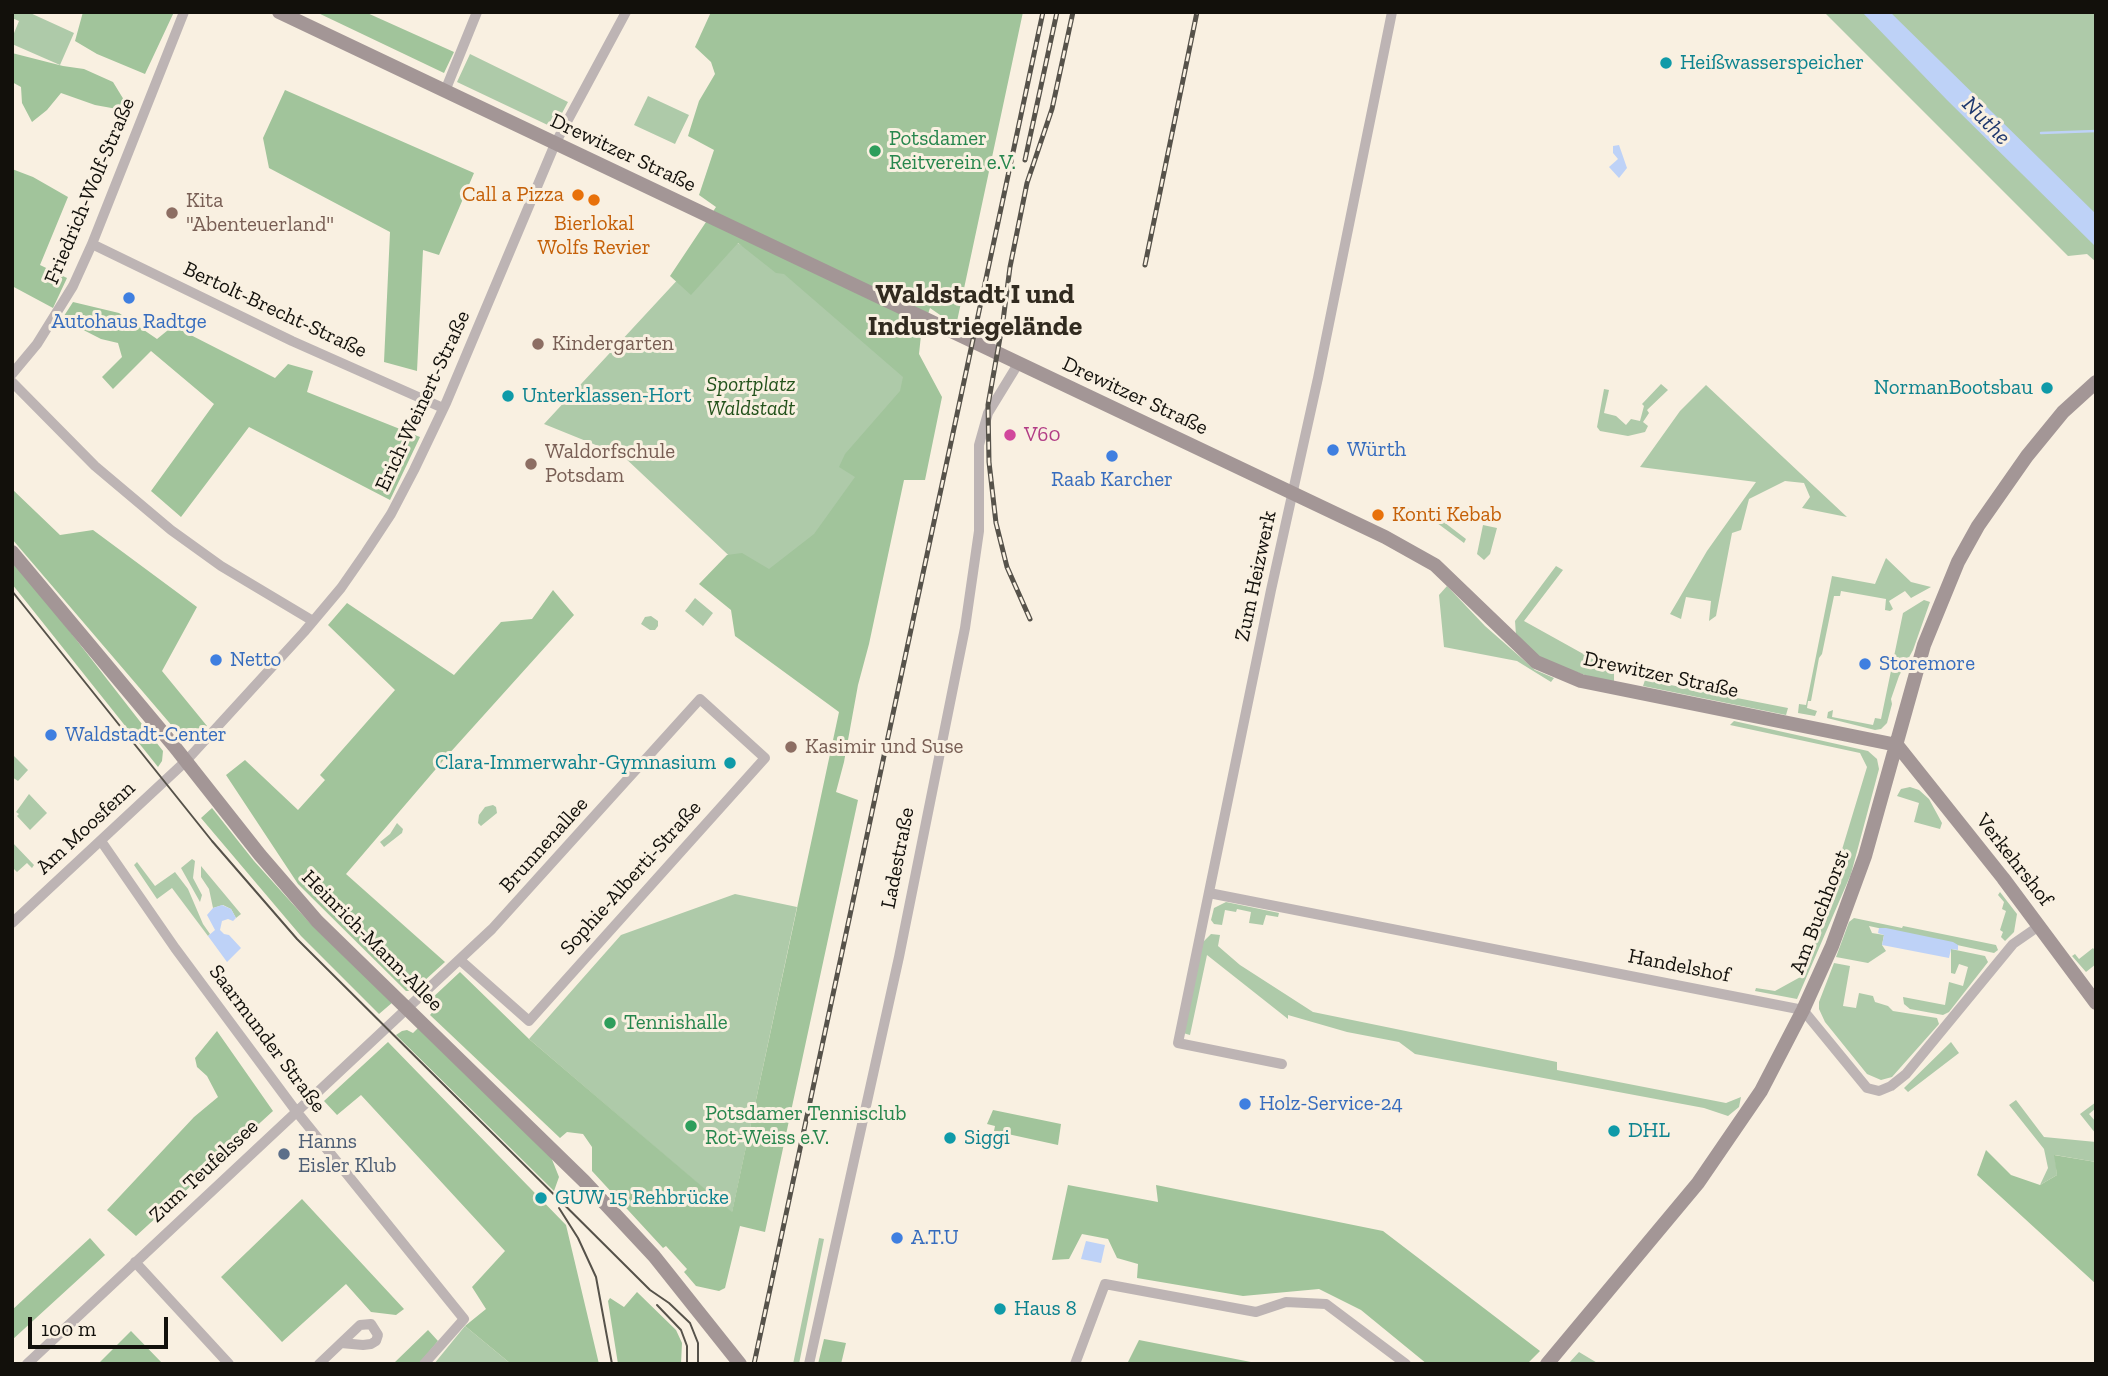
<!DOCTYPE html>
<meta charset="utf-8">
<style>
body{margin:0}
#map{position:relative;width:2108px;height:1376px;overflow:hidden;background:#f9f0e1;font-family:"Zilla Slab",serif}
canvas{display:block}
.frame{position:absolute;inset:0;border:14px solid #12100b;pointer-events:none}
.scale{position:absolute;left:28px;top:1317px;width:140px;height:32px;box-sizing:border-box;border:4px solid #12100b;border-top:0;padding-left:9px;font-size:21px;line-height:24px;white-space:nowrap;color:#12100b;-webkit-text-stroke:5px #f9f0e1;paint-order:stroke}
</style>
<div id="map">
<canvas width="2108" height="1376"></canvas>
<div class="frame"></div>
<div class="scale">100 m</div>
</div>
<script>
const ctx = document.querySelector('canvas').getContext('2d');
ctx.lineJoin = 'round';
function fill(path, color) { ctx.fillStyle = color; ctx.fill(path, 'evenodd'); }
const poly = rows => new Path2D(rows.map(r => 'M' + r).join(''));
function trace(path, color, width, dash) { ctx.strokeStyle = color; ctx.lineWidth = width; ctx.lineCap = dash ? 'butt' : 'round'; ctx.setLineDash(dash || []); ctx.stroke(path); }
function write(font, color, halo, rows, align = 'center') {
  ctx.font = font + ' "Zilla Slab",serif'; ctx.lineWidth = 6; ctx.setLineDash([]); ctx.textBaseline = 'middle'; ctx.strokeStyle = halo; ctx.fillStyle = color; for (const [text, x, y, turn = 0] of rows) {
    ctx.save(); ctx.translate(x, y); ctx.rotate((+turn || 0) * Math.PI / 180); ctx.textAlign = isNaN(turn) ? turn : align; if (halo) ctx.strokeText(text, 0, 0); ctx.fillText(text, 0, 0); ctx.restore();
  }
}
fill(poly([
 [12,12,28,12,74,33,60,65,12,44,12,38,19,21,12,18],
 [1824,12,2096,12,2096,262,2087,254,2068,256],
 [470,54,568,102,554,128,457,82],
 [648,96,689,115,675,144,634,125],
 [720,234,866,310,908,384,790,613,623,456,544,424],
 [1661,384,1668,390,1647,410,1649,413,1643,422,1648,426,1645,432,1628,436,1600,431,1597,427,1604,389,1609,390,1604,413,1616,416,1626,425,1631,419,1640,421,1644,406,1642,404],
 [1706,385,1847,517,1802,508,1810,497,1804,483,1785,481,1749,499,1741,530,1732,533,1716,616,1709,621,1711,601,1686,597,1681,619,1670,614,1707,551,1756,482,1640,467,1680,411],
 [1404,507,1436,516,1466,539,1464,543,1433,520,1403,511],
 [1483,525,1497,528,1490,554,1484,560,1477,554],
 [1886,558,1911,582,1931,587,1911,598,1905,591,1889,601,1893,609,1890,611,1885,610,1886,599,1841,591,1840,596,1834,596,1822,654,1819,658,1811,701,1808,701,1807,708,1817,711,1815,716,1798,713,1799,704,1806,705,1809,691,1832,576,1875,584],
 [1556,566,1563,570,1524,621,1605,666,1614,664,1614,685,1538,659,1516,635,1515,621],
 [1447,586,1485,626,1535,670,1554,678,1551,682,1517,661,1444,647,1439,595],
 [695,598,713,613,703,626,685,611],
 [1924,600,1930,602,1913,650,1899,676,1891,699,1892,704,1887,723,1881,729,1875,730,1827,718,1828,712,1833,710,1832,717,1873,725,1875,718,1881,719,1903,613],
 [651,616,658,621,658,626,655,630,650,630,641,624,645,617],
 [1645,680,1788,708,1786,715,1643,686],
 [1734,721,1868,751,1877,759,1879,769,1851,874,1797,999,1755,991,1756,988,1775,991,1804,975,1867,767,1860,753,1730,725],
 [12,754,28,770,18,781,12,777],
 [1910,787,1919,790,1929,799,1942,823,1940,829,1914,822,1919,803,1897,796,1901,789],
 [29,794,47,813,30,830,17,816,19,814,16,812],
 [493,805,496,807,497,813,481,826,478,823,479,815,485,807],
 [397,823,403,829,402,833,384,847,380,842,390,834],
 [12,842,34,865,32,868,27,863,17,872,12,867],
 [192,859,195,861,193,878,202,895,200,902,181,868],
 [137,862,155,886,175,872,188,889,203,924,210,934,208,936,172,888,157,899,134,865],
 [201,866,241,914,236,918,231,909,223,905,213,908,209,889,201,877],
 [2000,892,2017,914,2014,932,2005,941,2001,937,2003,932,2000,930,2006,911,2002,909,2004,902,1998,895],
 [735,894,797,907,732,1213,529,1039,621,935],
 [1226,902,1279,913,1278,917,1266,915,1263,925,1249,923,1251,912,1237,909,1236,912,1225,910,1222,925,1214,924,1211,920,1214,908],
 [1854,918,1902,928,1903,926,1996,945,1998,950,1994,953,1869,926,1872,933,1884,935,1882,945,1886,951,1868,963,1836,957,1849,922],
 [1211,934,1220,935,1218,946,1240,965,1313,1012,1557,1062,1557,1070,1726,1103,1741,1097,1739,1107,1728,1116,1704,1108,1415,1054,1399,1042,1347,1032,1288,1015,1288,1019,1207,955,1190,1035,1183,1033,1201,944],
 [2093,948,2096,952,2096,964,2086,972,2072,956,2075,954,2079,959],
 [1951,949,1985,956,1988,962,1949,1012,1943,1015,1910,1009,1904,1004,1903,997,1945,1005,1949,982,1963,986,1968,967,1959,964,1955,974,1951,973],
 [1834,963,1850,966,1843,1006,1856,1008,1859,993,1873,996,1875,1002,1888,1006,1893,1011,1937,1018,1939,1024,1892,1077,1881,1080,1867,1074,1825,1022,1819,1009,1819,1002],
 [1951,1042,1959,1053,1908,1092,1904,1088],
 [2016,1100,2044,1137,2096,1142,2096,1162,2055,1155,2057,1175,2040,1185,2048,1168,2044,1149,2009,1105],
 [2096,1102,2096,1108,2089,1114,2096,1122,2096,1134,2080,1114],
 [819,1238,824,1239,799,1364,793,1364],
 [465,1326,511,1364,434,1364],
 [1579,1352,1599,1364,1568,1364]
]), '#aecaa9');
fill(poly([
 [83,12,174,12,145,74,97,54,75,41],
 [316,12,365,12,454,52,444,73],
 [711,12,1023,12,956,326,930,308,921,335,919,354,942,397,925,480,904,480,869,644,858,685,844,762,836,792,858,800,765,1232,740,1226,725,1288,719,1291,696,1286,684,1272,687,1269,666,1246,663,1248,592,1171,592,1147,583,1134,567,1132,560,1138,430,1015,436,1008,430,1000,460,972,529,1039,732,1212,839,712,735,636,731,610,699,584,727,555,742,553,769,569,814,534,855,477,839,467,845,454,900,391,903,377,784,274,776,273,738,243,691,295,670,276,716,207,699,195,714,150,688,136,699,101,715,74,711,62,695,47],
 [12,53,63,66,84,69,113,82,124,100,117,109,95,105,61,93,47,110,32,122,22,103,21,87,12,82],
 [285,90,474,173,439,255,423,250,417,371,384,362,390,232,269,168,263,138],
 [12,169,33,177,68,197,40,265,67,278,53,308,12,286],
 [73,302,119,313,157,339,173,326,275,378,288,364,313,371,307,392,420,437,390,500,249,427,181,517,151,491,214,404,151,351,113,389,102,377,122,357,118,343,101,339,62,319],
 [12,489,60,535,93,530,197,607,162,671,207,726,179,734,12,539],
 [12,561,43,597,163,751,162,761,158,767,12,584],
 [553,590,574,615,447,756,346,874,445,962,413,991,406,991,298,884,226,775,245,760,298,810,325,780,320,775,395,690,328,625,347,603,454,675,501,622,532,619],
 [212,808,254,861,309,922,393,1002,379,1014,301,936,201,818],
 [418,1028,551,1157,559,1177,554,1191,396,1035,402,1031,407,1030,413,1033],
 [217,1031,273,1111,136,1236,107,1210,194,1117,218,1097,207,1076,197,1067,195,1058],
 [388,1042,566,1225,599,1364,511,1364,465,1326,486,1309,472,1287,505,1251,361,1095,337,1115,324,1101],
 [993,1110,1061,1124,1058,1145,994,1131,995,1126,987,1124],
 [1986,1150,2011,1175,2040,1185,2057,1175,2054,1155,2096,1162,2096,1284,1977,1175],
 [1068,1185,1158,1202,1156,1185,1383,1231,1540,1351,1527,1364,1427,1364,1361,1310,1319,1289,1243,1296,1137,1278,1138,1264,1117,1258,1108,1239,1082,1234,1069,1259,1052,1260],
 [302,1199,404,1309,396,1315,371,1312,346,1284,282,1342,221,1277],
 [90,1238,105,1255,12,1340,12,1310],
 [637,1292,676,1330,682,1343,681,1364,618,1364,608,1301,610,1298,624,1307],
 [428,1330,438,1341,419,1364,393,1364],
 [131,1331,163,1364,98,1364],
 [824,1339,846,1343,841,1364,818,1364],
 [1139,1340,1261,1364,1127,1364]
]), '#a1c49b');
fill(poly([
 [1862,12,1890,12,2096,214,2096,247,1947,100],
 [1619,145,1627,168,1619,178,1609,167,1618,159,1613,153,1613,146],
 [222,905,231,909,236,918,233,921,228,919,222,921,220,930,224,934,229,935,241,948,227,962,208,936,215,930,207,915,213,908],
 [1879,928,1886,928,1953,942,1958,945,1958,950,1951,949,1949,958,1882,945,1884,935,1878,933],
 [1086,1241,1105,1245,1101,1263,1081,1259]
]), '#bed2f7');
trace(poly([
 [2041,133,2096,131]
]), '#bed2f7', 2.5);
trace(poly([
 [445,91,477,12],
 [92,244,292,341,443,408],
 [12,374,37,344,73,286,92,244,184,12],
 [12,382,95,466,171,530,221,566,313,621],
 [101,841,175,948,296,1111,464,1319,424,1364],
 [1209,893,1803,1010,1867,1088,1879,1091,1891,1086,1906,1074,2013,944,2039,926],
 [12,923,186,761,304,632,341,588,366,552,391,514,414,470,446,403,555,144,626,12],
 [1282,1064,1178,1043,1271,590,1318,378,1392,12],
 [135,1262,229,1364],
 [27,1364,492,929,700,699,765,758,529,1021,460,960],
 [319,1364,360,1325,371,1324,378,1335,376,1341,371,1344,363,1345,341,1343],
 [809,1364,899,957,965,628,979,531,979,445,988,413,1018,364],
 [1075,1364,1105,1284,1256,1312,1286,1302,1326,1304,1406,1364]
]), '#bdb4b4', 10);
trace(poly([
 [279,12,1385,537,1435,565,1536,662,1581,681,1897,745],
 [12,552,174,746,260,855,317,921,584,1181,654,1256,740,1364],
 [1897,745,2003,878,2096,1003],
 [1547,1364,1698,1183,1761,1091,1803,1010,1832,946,1865,856,1924,645,1958,562,1978,526,2027,456,2063,412,2096,382]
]), '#a39696', 14);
trace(poly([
 [12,591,212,841,297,939,650,1290,669,1303,690,1323,698,1343,698,1364],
 [559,1208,578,1238,596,1277,612,1364],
 [657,1305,681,1330,687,1346,687,1364]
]), '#56524a', 2);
const rail = poly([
 [1025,160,1057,12],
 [1145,265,1197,12],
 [1030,619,1007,567,996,523,989,462,988,405,1003,321,1010,267,1027,183,1052,109,1073,12],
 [754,1364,1043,12]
]);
trace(rail, '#56524a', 5);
trace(rail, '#f9f0e1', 2.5, [8]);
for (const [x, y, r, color] of [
 [1666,63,7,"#0f9aa8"],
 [875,151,7,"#2e9e5b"],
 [578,195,7,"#e8710a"],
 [594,200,7,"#e8710a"],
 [172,213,7,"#8d6e63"],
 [129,298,7,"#3f7fe0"],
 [538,344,7,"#8d6e63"],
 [2047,388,7,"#0f9aa8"],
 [508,396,7,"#0f9aa8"],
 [1010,435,7,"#d1479c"],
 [1333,450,7,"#3f7fe0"],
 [1112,456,7,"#3f7fe0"],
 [531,464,7,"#8d6e63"],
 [1378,515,7,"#e8710a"],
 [216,660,7,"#3f7fe0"],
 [1865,664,7,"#3f7fe0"],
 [51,735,7,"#3f7fe0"],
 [791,747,7,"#8d6e63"],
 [730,763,7,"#0f9aa8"],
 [610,1023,7,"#2e9e5b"],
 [1245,1104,7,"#3f7fe0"],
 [691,1126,7,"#2e9e5b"],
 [1614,1131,7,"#0f9aa8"],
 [950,1138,7,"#0f9aa8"],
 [284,1154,7,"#5c6f8a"],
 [541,1198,7,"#0f9aa8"],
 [897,1238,7,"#3f7fe0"],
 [1000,1309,7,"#0f9aa8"]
]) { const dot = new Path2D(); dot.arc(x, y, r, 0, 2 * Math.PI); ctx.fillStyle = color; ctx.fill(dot); trace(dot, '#f9f0e1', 2.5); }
write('21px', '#0d838f', '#f9f0e1', [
 ["Heißwasserspeicher",1680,63],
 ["NormanBootsbau",2033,388,"right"],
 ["Unterklassen-Hort",522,396],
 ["Clara-Immerwahr-Gymnasium",716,763,"right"],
 ["DHL",1628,1131],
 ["Siggi",964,1138],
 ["GUW 15 Rehbrücke",555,1198],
 ["Haus 8",1014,1309]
], 'left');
write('21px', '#27864d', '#f9f0e1', [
 ["Potsdamer",889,139],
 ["Reitverein e.V.",889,163],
 ["Tennishalle",624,1023],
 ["Potsdamer Tennisclub",705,1114],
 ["Rot-Weiss e.V.",705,1138]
], 'left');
write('21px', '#12100b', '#f9f0e1', [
 ["Drewitzer Straße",623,153,25],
 ["Friedrich-Wolf-Straße",90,191,-67],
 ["Bertolt-Brecht-Straße",275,310,25],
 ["Drewitzer Straße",1135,396,25],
 ["Erich-Weinert-Straße",423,401,-65],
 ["Zum Heizwerk",1256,576,-78],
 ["Drewitzer Straße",1661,675,12],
 ["Am Moosfenn",86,828,-43],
 ["Brunnenallee",544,845,-48],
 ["Ladestraße",898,858,-79],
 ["Verkehrshof",2014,860,52],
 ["Sophie-Alberti-Straße",631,878,-48],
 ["Am Buchhorst",1820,912,-69],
 ["Heinrich-Mann-Allee",372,941,45],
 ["Handelshof",1679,966,11],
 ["Saarmunder Straße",267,1039,53],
 ["Zum Teufelssee",204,1171,-43]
]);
write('21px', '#c56008', '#f9f0e1', [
 ["Call a Pizza",564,195],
 ["Bierlokal",594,224,"center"],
 ["Wolfs Revier",594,248,"center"],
 ["Konti Kebab",1392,515,"left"]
], 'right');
write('21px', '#785e54', '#f9f0e1', [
 ["Kita",186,201],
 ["\"Abenteuerland\"",186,225],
 ["Kindergarten",552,344],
 ["Waldorfschule",545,452],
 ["Potsdam",545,476],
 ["Kasimir und Suse",805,747]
], 'left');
write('21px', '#366cbe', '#f9f0e1', [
 ["Autohaus Radtge",129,322,"center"],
 ["Würth",1347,450],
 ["Raab Karcher",1112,480,"center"],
 ["Netto",230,660],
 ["Storemore",1879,664],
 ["Waldstadt-Center",65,735],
 ["Holz-Service-24",1259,1104],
 ["A.T.U",911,1238]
], 'left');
write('italic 21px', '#23521b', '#f9f0e1', [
 ["Sportplatz",751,385],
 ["Waldstadt",751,409]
]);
write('21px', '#b23c85', '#f9f0e1', [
 ["V60",1024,435]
], 'left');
write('21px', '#4e5e75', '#f9f0e1', [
 ["Hanns",298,1142],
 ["Eisler Klub",298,1166]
], 'left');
write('italic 23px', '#1e386e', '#f9f0e1', [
 ["Nuthe",1986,121,45]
]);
write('bold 28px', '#312a1f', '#f9f0e1', [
 ["Waldstadt I und",975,295],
 ["Industriegelände",975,327]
]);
</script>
